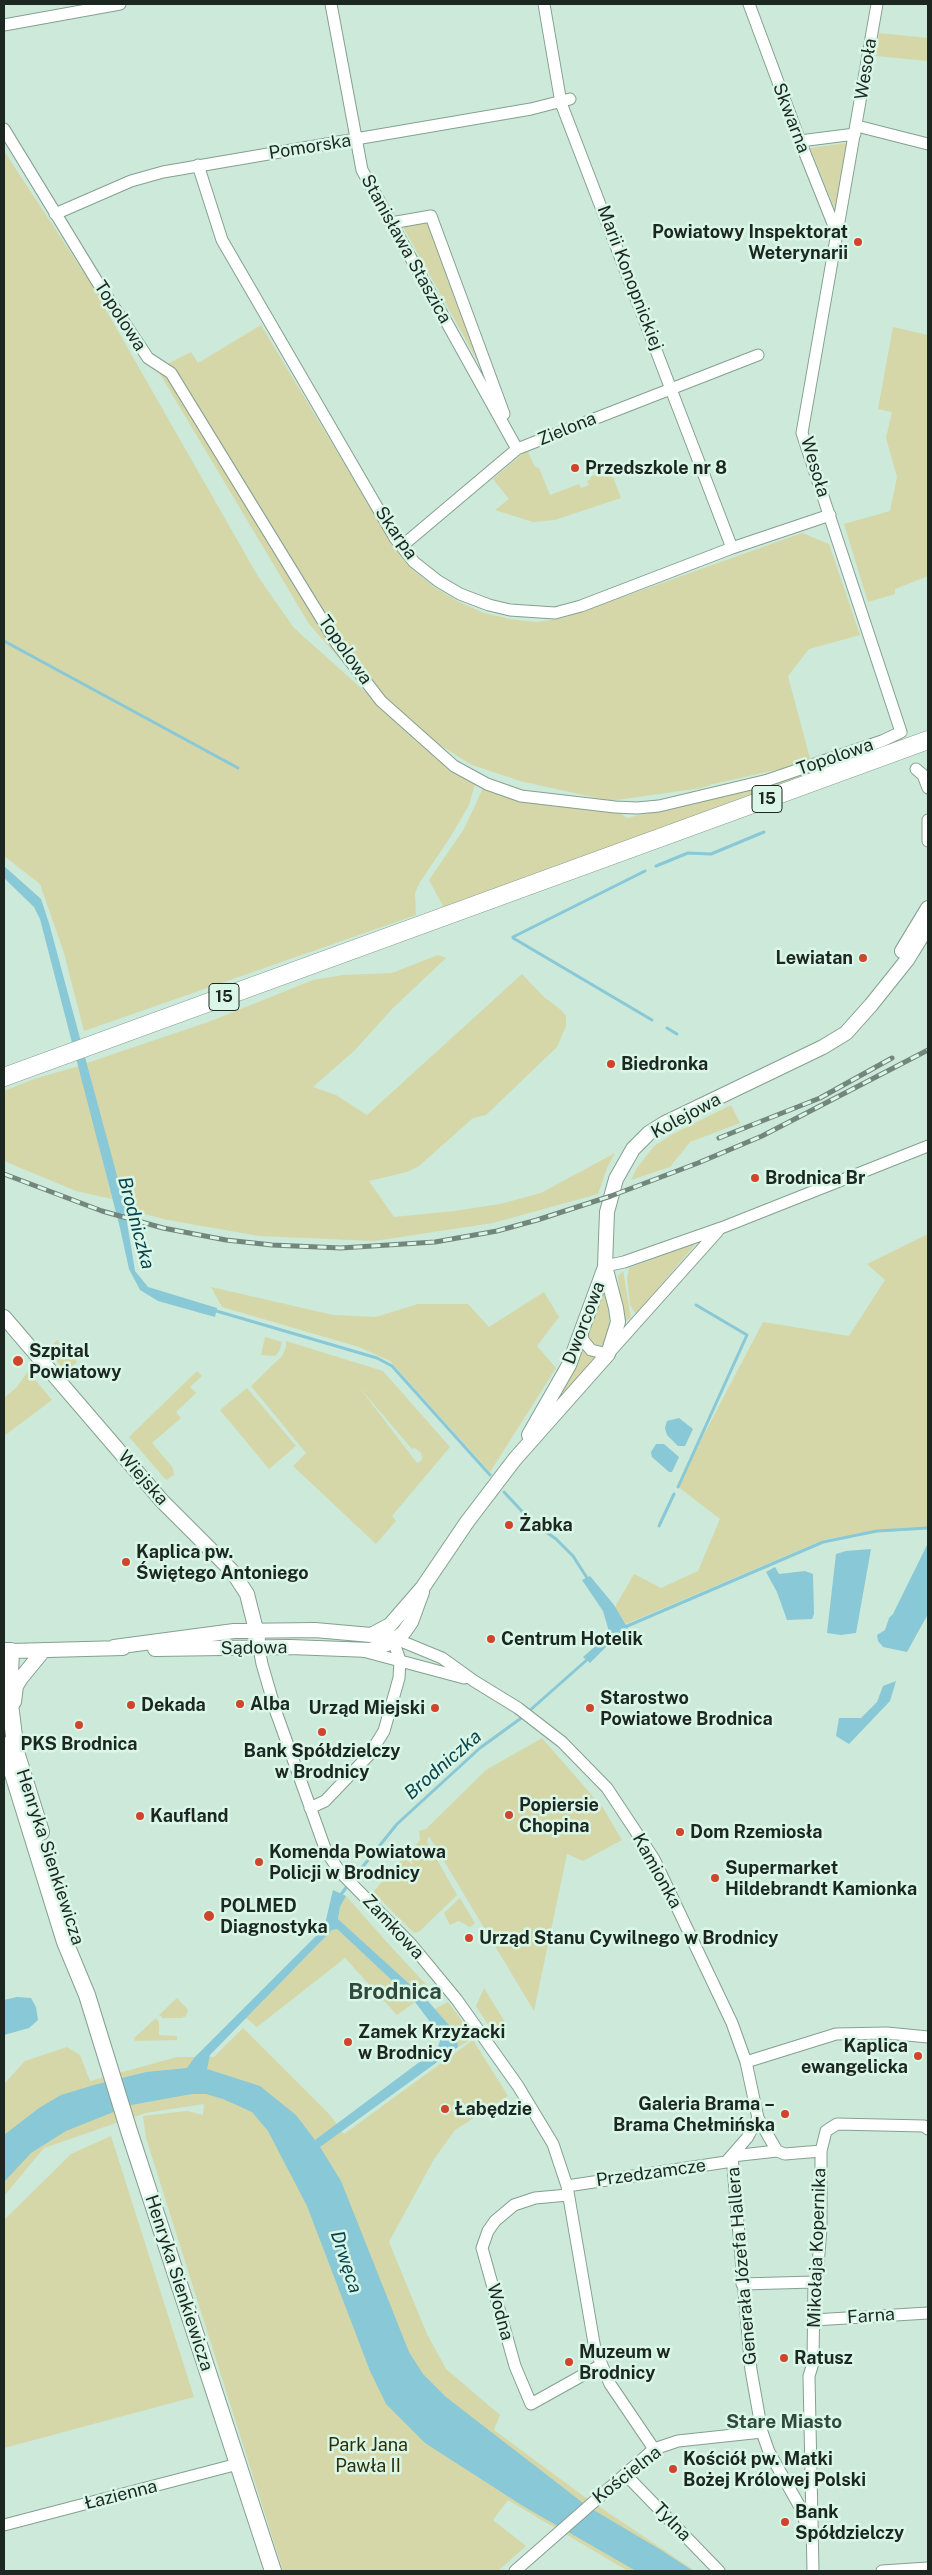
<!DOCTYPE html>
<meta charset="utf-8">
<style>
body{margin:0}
#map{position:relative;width:932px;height:2575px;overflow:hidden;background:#cce9d9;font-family:"Public Sans",sans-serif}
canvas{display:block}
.frame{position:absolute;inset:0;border:5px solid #1c2721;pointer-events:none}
</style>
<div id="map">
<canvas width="932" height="2575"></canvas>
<div class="frame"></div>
</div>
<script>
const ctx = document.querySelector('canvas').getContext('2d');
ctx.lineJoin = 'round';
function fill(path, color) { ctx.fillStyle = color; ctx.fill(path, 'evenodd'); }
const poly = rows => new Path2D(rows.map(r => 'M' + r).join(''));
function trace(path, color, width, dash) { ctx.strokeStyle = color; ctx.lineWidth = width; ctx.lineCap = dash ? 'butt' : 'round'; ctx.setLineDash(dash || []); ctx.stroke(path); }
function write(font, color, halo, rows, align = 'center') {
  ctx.font = font + ' "Public Sans",sans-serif'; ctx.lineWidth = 5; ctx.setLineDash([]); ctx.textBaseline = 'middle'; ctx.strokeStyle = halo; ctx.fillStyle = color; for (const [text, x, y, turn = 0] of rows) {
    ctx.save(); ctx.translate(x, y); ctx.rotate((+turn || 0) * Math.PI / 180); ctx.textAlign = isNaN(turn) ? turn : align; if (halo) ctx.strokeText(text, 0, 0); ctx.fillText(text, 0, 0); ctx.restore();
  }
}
fill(poly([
 [879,33,928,38,928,61,876,56],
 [847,143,836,205,834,207,810,148],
 [4,151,90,282,259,578,294,628,399,722,475,784,469,805,451,836,420,882,415,893,416,915,84,1031,64,953,40,884,4,856],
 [425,222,428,224,482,369,402,225],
 [261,325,396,550,413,570,434,587,457,601,484,613,510,619,536,622,564,618,802,533,829,544,860,635,809,649,788,676,811,762,713,784,701,788,610,801,520,781,472,765,427,737,338,657,309,624,157,369,191,352,198,363],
 [893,327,928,335,928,576,895,589,895,594,868,602,844,524,890,511,897,477,886,438,892,412,878,409],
 [527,450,535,467,539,468,550,495,579,484,581,488,589,485,587,481,591,479,590,477,610,469,621,498,555,520,533,522,495,510,509,499,493,479],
 [902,737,906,742,444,908,429,880,464,829,483,788,528,802,620,813,627,818,786,780],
 [438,955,446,958,393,1008,355,1050,313,1087,336,1095,367,1115,522,974,544,997,561,1010,566,1016,566,1026,557,1047,486,1115,473,1118,419,1166,407,1172,369,1181,394,1217,455,1211,500,1204,541,1193,615,1153,607,1168,598,1194,493,1223,374,1241,259,1236,168,1220,128,1210,107,1144,87,1063,211,1021,313,980,344,975,392,973],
 [79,1066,99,1145,112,1199,76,1191,4,1161,4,1091,34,1079],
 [731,1105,740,1123,690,1142,670,1167,631,1180,637,1168,654,1146,673,1134],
 [928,1234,928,1527,876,1530,823,1540,626,1624,615,1607,634,1574,661,1588,698,1571,720,1519,677,1486,763,1322,849,1336,885,1280,867,1264],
 [692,1244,694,1246,636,1314,630,1305,627,1278,629,1268],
 [623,1271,631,1318,626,1321,623,1320,618,1276],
 [606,1286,610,1328,605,1344,598,1346,589,1340,588,1333],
 [211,1287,333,1315,376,1317,418,1304,468,1304,489,1327,544,1292,559,1317,537,1346,556,1368,490,1472,390,1361,359,1347,222,1307],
 [265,1337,282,1342,279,1352,275,1356,261,1355],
 [57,1340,77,1362,66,1372,48,1351],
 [286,1341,383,1371,450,1447,392,1516,396,1521,376,1544,293,1466,306,1453,251,1386,282,1356,286,1347],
 [359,1387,412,1449,415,1448,421,1453,422,1460,417,1463],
 [583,1350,596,1358,564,1396,562,1393],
 [28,1371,52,1400,4,1436,4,1398,17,1387],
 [197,1371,202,1376,190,1387,196,1393,176,1412,181,1418,152,1443,173,1468,174,1475,166,1480,129,1437],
 [247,1388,296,1446,269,1469,220,1410],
 [542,1738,603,1808,622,1840,583,1861,567,1854,534,2011,429,1836,427,1842,457,1895,420,1931,414,1933,373,1892,404,1857,412,1864,413,1863,407,1855,420,1840,419,1831,426,1829,486,1770],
 [346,1896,393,1949,436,1995,426,1999,338,1919,340,1907],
 [460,1898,475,1923,470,1927,459,1921,450,1925,444,1913],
 [337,1929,415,2002,397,2015,345,1958,257,2027,246,2018,332,1930],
 [484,1988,505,2022,492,2031,476,2006],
 [177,1998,188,2010,186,2016,182,2018,163,2018,159,2015],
 [448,2002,471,2033,470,2040,458,2047,457,2034,435,2009],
 [156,2018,159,2022,159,2035,177,2036,177,2040,135,2041,134,2038],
 [243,2028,330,2115,344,2134,473,2040,508,2096,455,2130,434,2159,389,2242,427,2334,446,2369,500,2415,494,2430,582,2495,695,2571,628,2571,508,2500,493,2520,526,2546,498,2571,283,2571,146,2138,143,2116,187,2111,203,2115,204,2104,145,2113,44,2148,4,2196,4,2084,25,2061,67,2047,80,2055,90,2081,177,2057,214,2057],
 [111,2136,194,2397,4,2448,4,2220,71,2154]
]), '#d5d7a9');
fill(poly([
 [4,866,41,899,49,923,123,1198,135,1271,148,1287,217,1308,215,1317,158,1301,140,1290,129,1269,120,1228,40,919,34,907,4,878],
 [679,1418,693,1429,685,1446,678,1446,667,1435,665,1428,667,1421],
 [656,1444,664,1444,679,1457,672,1472,669,1472,652,1457,651,1452],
 [928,1543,928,1614,907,1652,883,1647,878,1641,877,1635,885,1630,889,1618,893,1614],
 [871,1549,856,1633,841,1635,827,1633,836,1554,846,1551],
 [775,1567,779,1574,805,1571,813,1574,814,1614,812,1619,787,1620,777,1592,766,1572],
 [590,1576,614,1605,629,1630,619,1634,590,1663,583,1657,607,1636,608,1628,603,1611,582,1580],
 [896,1681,890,1701,849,1744,836,1736,839,1718,861,1718,877,1702,883,1686],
 [333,1890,346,1896,340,1907,338,1919,426,1999,457,2034,458,2047,320,2147,341,2181,409,2352,423,2374,446,2397,587,2506,661,2550,693,2571,636,2571,523,2506,425,2443,386,2404,370,2371,307,2206,268,2131,252,2112,223,2099,206,2094,192,2094,131,2105,66,2131,31,2153,4,2182,4,2135,39,2108,61,2095,94,2085,146,2072,187,2068,194,2058,319,1933,325,1924],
 [337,1929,415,2002,434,2027,440,2041,437,2049,315,2140,296,2115,260,2086,207,2069,210,2055,332,1930],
 [17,1997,31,1998,36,2007,38,2020,29,2028,4,2035,4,2000]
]), '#89c8d6');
trace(poly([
 [4,641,238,768],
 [656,866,688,853,711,854,764,832],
 [513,937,645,871],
 [513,938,652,1020],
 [667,1028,677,1034],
 [213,1310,377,1358,392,1366,490,1475],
 [678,1487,747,1335,696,1305],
 [504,1492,532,1522,556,1539,573,1556,589,1581],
 [659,1526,674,1494],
 [625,1627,823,1542,877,1531,928,1528],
 [528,1712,589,1658],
 [352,1880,397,1824,480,1748,524,1716],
 [340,1896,348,1885]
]), '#89c8d6', 3);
const minor = poly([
 [331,4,362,170,517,449],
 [544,4,561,103,732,548],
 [749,4,800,141,836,231],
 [4,25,120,4],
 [857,126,928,144],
 [4,129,98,283,148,358,171,373,337,644,381,701,454,766,487,784,521,796,615,807,637,808,659,806,768,780,882,741,901,732,802,433,877,4],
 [800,141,855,134],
 [198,165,222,240,395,538,414,562,438,581,460,594,489,605,510,610,555,613,581,606,732,548,830,515],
 [55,214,131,181,163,172,531,109,570,99],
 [391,223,431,216,504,414],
 [402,546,517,449,758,355],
 [916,769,923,775,928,788],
 [928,820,928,841],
 [605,1266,624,1262,721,1228,928,1146],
 [582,1332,583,1340,591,1350,608,1354,718,1231],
 [371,1635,396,1639,442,1658,474,1681,518,1708,562,1742,607,1788,654,1859,732,2023,746,2062,758,2118,777,2151],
 [259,1648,262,1664,276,1712,326,1851,340,1872,410,1943,457,2000,518,2086,553,2144,567,2186,595,2349,610,2384,654,2449],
 [363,1651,464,1678],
 [310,1808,325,1801,369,1755,384,1731,399,1678,400,1660,391,1635],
 [746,2062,836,2034,887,2033,928,2037],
 [732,2156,751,2370,762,2432,769,2452,800,2507,807,2527],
 [732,2156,777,2151,785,2154,821,2151],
 [567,2186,726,2162,747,2138,758,2118],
 [568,2195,535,2198,514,2205,495,2221,488,2231,482,2248,515,2366,531,2404,601,2365],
 [742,2284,814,2282],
 [814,2320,928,2313],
 [625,2474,719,2571],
 [4,2525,238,2464],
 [515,2571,654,2449,678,2441,762,2432],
 [813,2571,809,2376,813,2363,814,2282,817,2277,821,2229,821,2151,826,2131,837,2124,924,2126,928,2129],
 [882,2571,928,2568]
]);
const tertiary = poly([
 [902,951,928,908],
 [4,1317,162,1501,232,1571,247,1594,258,1638],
 [529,1435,569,1365,605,1267],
 [114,1647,234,1631,315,1630,371,1635,390,1625,423,1587,467,1522,515,1459,608,1354,618,1322,616,1308,605,1266,607,1212,616,1179,633,1149,649,1133,665,1123,823,1047,846,1033,871,1005,907,960,928,926],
 [155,1649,290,1647,370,1650,393,1642,404,1632,411,1622,422,1592],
 [4,1655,11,1651,123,1648],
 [14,1702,16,1686,21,1678,44,1650]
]);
const secondary = poly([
 [4,1651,11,1651,9,1696,16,1752,41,1832],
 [4,1745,65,1942,87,1995,129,2131,273,2571]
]);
const primary = poly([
 [4,1077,928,740]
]);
trace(minor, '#85a091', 13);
trace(tertiary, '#85a091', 16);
trace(secondary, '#85a091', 18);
trace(primary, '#85a091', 19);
trace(minor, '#fff', 11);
trace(tertiary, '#fff', 14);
trace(secondary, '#fff', 16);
trace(primary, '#fff', 18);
const rail = poly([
 [719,1138,820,1098,892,1058],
 [4,1174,102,1211,163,1228,226,1240,272,1245,341,1248,435,1242,497,1231,537,1220,611,1196,698,1163,762,1136,928,1050]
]);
trace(rail, '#73867b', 5);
trace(rail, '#d9f6e6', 3, [9]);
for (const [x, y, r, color] of [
 [858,242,5,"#cf442a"],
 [575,468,5,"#cf442a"],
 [863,958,5,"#cf442a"],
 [611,1064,5,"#cf442a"],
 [755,1178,5,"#cf442a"],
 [18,1361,6,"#cf442a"],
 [509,1525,5,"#cf442a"],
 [126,1562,5,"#cf442a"],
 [491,1639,5,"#cf442a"],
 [240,1704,5,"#cf442a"],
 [131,1705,5,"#cf442a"],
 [435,1708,5,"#cf442a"],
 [590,1708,5,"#cf442a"],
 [79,1725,5,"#cf442a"],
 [322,1732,5,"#cf442a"],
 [509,1815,5,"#cf442a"],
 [140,1816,5,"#cf442a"],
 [680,1832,5,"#cf442a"],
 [259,1862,5,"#cf442a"],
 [715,1878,5,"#cf442a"],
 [209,1916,6,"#cf442a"],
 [469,1938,5,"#cf442a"],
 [348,2042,5,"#cf442a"],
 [918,2056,5,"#cf442a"],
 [445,2109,5,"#cf442a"],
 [785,2114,5,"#cf442a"],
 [784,2358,5,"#cf442a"],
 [569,2362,5,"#cf442a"],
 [673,2469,5,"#cf442a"],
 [785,2522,5,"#cf442a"]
]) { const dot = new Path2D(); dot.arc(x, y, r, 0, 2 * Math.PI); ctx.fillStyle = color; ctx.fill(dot); trace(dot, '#d9f6e6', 2); }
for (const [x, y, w] of [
 [767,799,30],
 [224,997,30]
]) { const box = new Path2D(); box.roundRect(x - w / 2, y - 13.5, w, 27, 4); ctx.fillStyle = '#d9f6e6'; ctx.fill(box); trace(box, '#1c2721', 1); }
write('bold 16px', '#1c2721', null, [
 ["15",767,799],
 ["15",224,997]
]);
write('18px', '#1c2721', '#d9f6e6', [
 ["Wesoła",866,69,-81],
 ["Skwarna",791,118,69],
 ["Pomorska",310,147,-9],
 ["Stanisława Staszica",406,249,61],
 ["Marii Konopnickiej",630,278,69],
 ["Topolowa",120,316,57],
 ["Zielona",567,429,-22],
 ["Wesoła",815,467,73],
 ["Skarpa",396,533,55],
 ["Topolowa",345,650,55],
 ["Topolowa",835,757,-19],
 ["Kolejowa",686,1116,-28],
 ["Dworcowa",584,1323,-69],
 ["Wiejska",143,1478,49],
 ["Sądowa",254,1648,-1],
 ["Henryka Sienkiewicza",50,1857,72],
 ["Kamionka",657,1871,61],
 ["Zamkowa",393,1927,47],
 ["Przedzamcze",651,2173,-8],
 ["Mikołaja Kopernika",817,2248,-88],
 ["Generała Józefa Hallera",742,2266,-95],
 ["Henryka Sienkiewicza",179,2283,72],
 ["Wodna",500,2312,75],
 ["Farna",871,2316,-4],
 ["Kościelna",627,2475,-38],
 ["Łazienna",121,2495,-14],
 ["Tylna",672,2522,46]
]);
write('bold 18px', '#1c2721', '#d9f6e6', [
 ["Powiatowy Inspektorat",848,232,"right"],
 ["Weterynarii",848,253,"right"],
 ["Przedszkole nr 8",585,468],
 ["Lewiatan",853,958,"right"],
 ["Biedronka",621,1064],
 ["Brodnica Br",765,1178],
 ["Szpital",29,1351],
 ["Powiatowy",29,1372],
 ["Żabka",519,1525],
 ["Kaplica pw.",136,1552],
 ["Świętego Antoniego",136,1573],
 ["Centrum Hotelik",501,1639],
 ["Starostwo",600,1698],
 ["Powiatowe Brodnica",600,1719],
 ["Alba",250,1704],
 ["Dekada",141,1705],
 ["Urząd Miejski",425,1708,"right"],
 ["PKS Brodnica",79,1744,"center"],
 ["Bank Spółdzielczy",322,1751,"center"],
 ["w Brodnicy",322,1772,"center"],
 ["Popiersie",519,1805],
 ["Chopina",519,1826],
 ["Kaufland",150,1816],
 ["Dom Rzemiosła",690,1832],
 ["Komenda Powiatowa",269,1852],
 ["Policji w Brodnicy",269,1873],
 ["Supermarket",725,1868],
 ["Hildebrandt Kamionka",725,1889],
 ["POLMED",220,1906],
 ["Diagnostyka",220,1927],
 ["Urząd Stanu Cywilnego w Brodnicy",479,1938],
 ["Zamek Krzyżacki",358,2032],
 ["w Brodnicy",358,2053],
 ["Kaplica",908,2046,"right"],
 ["ewangelicka",908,2067,"right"],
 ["Galeria Brama –",775,2104,"right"],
 ["Brama Chełmińska",775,2125,"right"],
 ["Łabędzie",455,2109],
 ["Muzeum w",579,2352],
 ["Brodnicy",579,2373],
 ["Ratusz",794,2358],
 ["Kościół pw. Matki",683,2459],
 ["Bożej Królowej Polski",683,2480],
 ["Bank",795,2512],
 ["Spółdzielczy",795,2533]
], 'left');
write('18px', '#2e2f06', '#d9f6e6', [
 ["Park Jana",368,2445],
 ["Pawła II",368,2466]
]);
write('italic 19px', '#09444e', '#d9f6e6', [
 ["Brodniczka",136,1223,75],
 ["Brodniczka",443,1765,-41],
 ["Drwęca",346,2262,72]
]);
write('bold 19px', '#314a3d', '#d9f6e6', [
 ["Stare Miasto",784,2422]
]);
write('bold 22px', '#314a3d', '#d9f6e6', [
 ["Brodnica",395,1992]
]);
</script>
